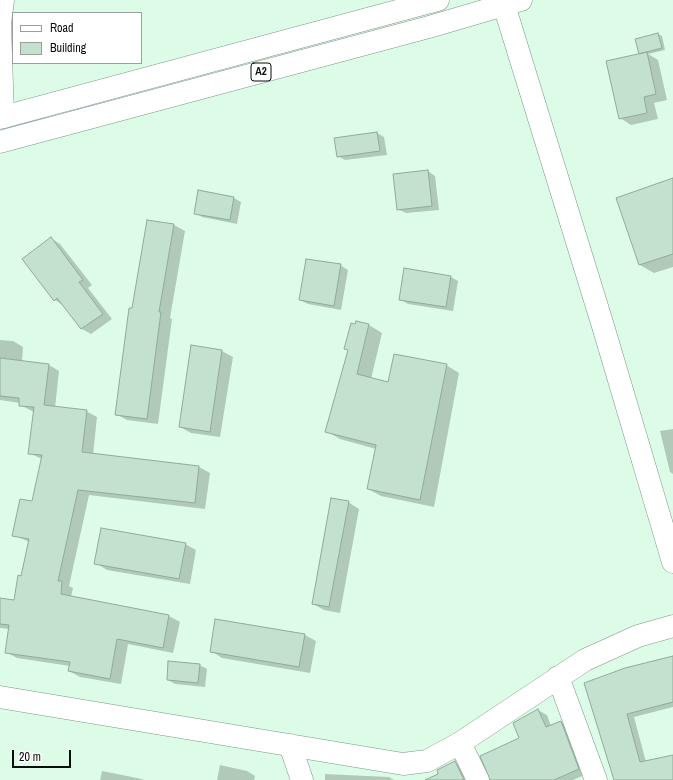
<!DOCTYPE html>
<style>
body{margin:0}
#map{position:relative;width:673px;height:780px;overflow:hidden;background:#ddfce7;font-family:"Archivo Narrow",sans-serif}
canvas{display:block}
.legend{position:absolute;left:12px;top:12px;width:130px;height:52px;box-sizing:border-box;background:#fff;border:1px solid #9b9f9c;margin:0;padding:5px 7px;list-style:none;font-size:12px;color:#050e08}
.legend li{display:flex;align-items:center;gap:8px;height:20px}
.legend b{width:20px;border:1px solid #9b9f9c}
.scale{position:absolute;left:12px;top:750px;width:59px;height:18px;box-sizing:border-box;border:2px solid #050e08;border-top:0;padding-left:5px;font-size:12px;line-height:14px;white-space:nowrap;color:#050e08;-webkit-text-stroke:3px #fff;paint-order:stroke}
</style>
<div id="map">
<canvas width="673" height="780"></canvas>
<ul class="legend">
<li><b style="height:5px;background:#fff"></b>Road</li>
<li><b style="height:11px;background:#c3e1ce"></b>Building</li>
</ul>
<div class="scale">20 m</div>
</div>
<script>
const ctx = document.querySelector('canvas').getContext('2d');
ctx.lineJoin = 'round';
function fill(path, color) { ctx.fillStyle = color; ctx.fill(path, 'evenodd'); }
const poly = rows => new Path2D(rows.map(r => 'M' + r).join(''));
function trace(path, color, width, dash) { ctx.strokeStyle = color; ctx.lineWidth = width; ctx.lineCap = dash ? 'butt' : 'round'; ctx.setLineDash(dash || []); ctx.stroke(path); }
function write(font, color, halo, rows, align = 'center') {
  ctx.font = font + ' "Archivo Narrow",sans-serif'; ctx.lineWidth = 4; ctx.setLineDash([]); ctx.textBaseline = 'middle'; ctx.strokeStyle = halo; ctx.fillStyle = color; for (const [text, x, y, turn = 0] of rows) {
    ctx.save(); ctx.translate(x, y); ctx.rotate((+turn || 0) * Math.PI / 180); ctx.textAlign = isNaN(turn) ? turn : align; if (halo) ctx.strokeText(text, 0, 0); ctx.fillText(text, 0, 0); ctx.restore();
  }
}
fill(poly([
 [658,34,662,36,665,50,648,54,658,60,667,100,654,103,658,119,631,125,620,118,642,54],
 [377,133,384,137,387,155,345,160,338,156],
 [428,171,435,176,439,210,406,213,398,209],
 [673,180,673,267,654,273,640,265],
 [234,198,241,202,237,224,202,217,195,213],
 [174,225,185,231,170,318,172,319,158,424,127,420,116,414],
 [51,238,60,244,92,285,88,288,112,319,91,334,82,329,64,306,55,300],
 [340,265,348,270,341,310,308,304,300,300],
 [405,269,451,277,458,281,453,311,408,304,400,299],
 [356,322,369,325,382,333,371,379,389,384,446,365,459,373,434,507,381,496,368,489,376,449,340,439,326,431,349,351,346,349],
 [0,340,13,341,23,347,22,361,49,365,59,371,55,408,86,411,97,417,93,455,199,467,210,473,205,509,89,495,69,586,73,588,71,597,169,616,180,622,173,653,128,644,121,684,80,677,69,671,70,666,17,658,6,652,9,629,0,628,0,604,15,601,29,542,14,535,32,503,42,459,29,453,34,412,20,405,20,403,0,400],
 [222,351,233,357,220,437,191,433,180,427],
 [673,429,673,474,670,472,660,431],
 [348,502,359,509,340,613,324,610,313,604],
 [185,544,196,550,190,584,107,570,96,563],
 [305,635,316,641,310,673,222,658,211,651],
 [199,665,207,669,205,687,175,684,168,680],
 [673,676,673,707,634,717,646,762,673,756,673,780,616,780,585,683],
 [538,710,547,715,551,726,561,722,569,727,587,774,573,780,491,780],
 [455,763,464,768,470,780,441,780],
 [220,765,247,771,255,776,254,780,217,780],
 [102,771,142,779,144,780,100,780],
 [325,774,389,777,394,780,325,780]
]), '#0003');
const building = poly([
 [658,33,662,48,639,54,635,39,658,33],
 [647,52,656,94,644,97,647,113,619,119,606,61,647,52],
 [377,132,380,151,337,157,334,138,377,132],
 [428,170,432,206,397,210,393,174,428,170],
 [673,178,673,254,639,265,616,198,673,178],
 [198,190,234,197,230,220,194,214,198,190],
 [147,220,174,224,159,312,161,312,147,419,115,415,129,308,132,308,147,220],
 [51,237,83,280,79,282,103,314,81,329,57,298,54,301,22,259,51,237],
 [306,259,341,264,334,306,299,300,306,259],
 [404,268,451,276,446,307,399,300,404,268],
 [356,321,369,324,357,374,388,382,394,354,447,364,420,500,367,489,376,445,325,432,348,350,344,349,351,323,355,324,356,321],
 [191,345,222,350,210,432,179,427,191,345],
 [0,358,49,364,44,405,87,410,82,452,199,466,195,503,78,490,58,581,62,581,61,594,169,615,163,648,117,639,110,679,68,671,70,662,5,653,9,625,0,624,0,598,14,600,18,575,21,576,29,539,12,536,20,499,32,501,42,455,28,454,34,407,19,406,19,398,0,396,0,358],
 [331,498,349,501,329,607,312,604,331,498],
 [101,528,186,543,179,579,94,564,101,528],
 [215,619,305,634,299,667,210,652,215,619],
 [673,656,673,702,627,714,640,762,673,755,673,780,614,780,584,683,625,668,673,656],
 [168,661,200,664,198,683,167,680,168,661],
 [538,709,546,727,561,721,579,769,554,780,490,780,480,756,519,738,513,723,538,709],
 [455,761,464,780,425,780,438,774,437,770,455,761]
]);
fill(building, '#c3e1ce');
trace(building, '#8eab99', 1);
const minor = poly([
 [3,0,0,24,3,117],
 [504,5,603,326,673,562],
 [558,677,596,780],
 [0,697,403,764,427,761,460,743,585,660,638,636,673,626],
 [460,743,478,780],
 [290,745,302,780]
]);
const highway = poly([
 [0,118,438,0],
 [0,142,429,27,521,0]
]);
trace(minor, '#7c9886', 23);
trace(highway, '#7c9886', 23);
trace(minor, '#fff', 22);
trace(highway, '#fff', 22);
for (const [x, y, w] of [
 [261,72,20]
]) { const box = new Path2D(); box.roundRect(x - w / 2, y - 9, w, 18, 3); ctx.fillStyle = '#fff'; ctx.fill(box); trace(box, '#050e08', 1); }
write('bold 11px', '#050e08', null, [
 ["A2",261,72]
]);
</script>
